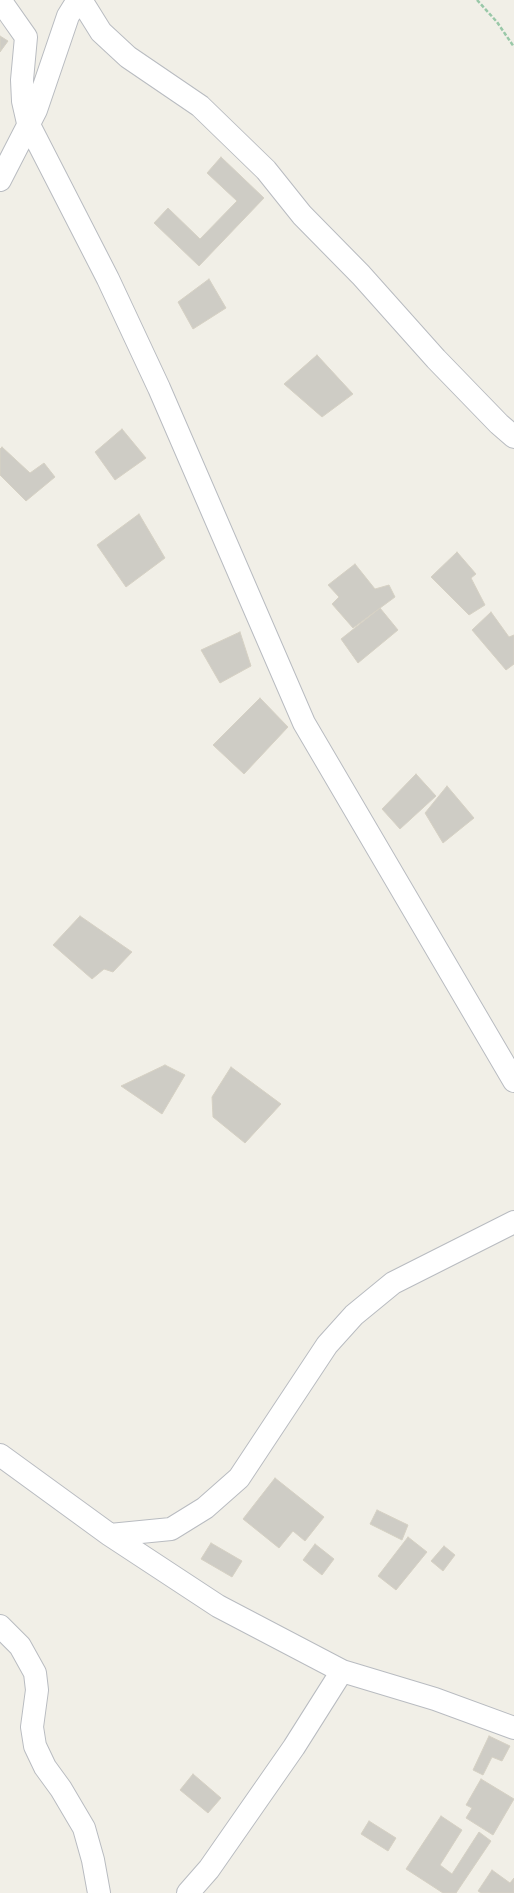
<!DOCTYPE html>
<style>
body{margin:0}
canvas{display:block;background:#f1efe7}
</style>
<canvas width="514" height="1893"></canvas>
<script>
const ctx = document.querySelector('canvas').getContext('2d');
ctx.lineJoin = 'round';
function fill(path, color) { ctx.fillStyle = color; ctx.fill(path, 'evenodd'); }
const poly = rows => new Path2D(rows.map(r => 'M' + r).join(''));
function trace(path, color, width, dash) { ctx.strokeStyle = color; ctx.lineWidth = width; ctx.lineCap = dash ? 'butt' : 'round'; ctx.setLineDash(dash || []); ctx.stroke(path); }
const building = poly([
 [0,36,8,41,0,52,0,36],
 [221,157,264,198,199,266,154,223,168,208,200,239,237,201,207,173,221,157],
 [209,279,226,308,193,329,178,302,209,279],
 [317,355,353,394,322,417,284,384,317,355],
 [122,429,146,458,115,480,95,452,122,429],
 [2,447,30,473,44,463,55,477,26,501,0,475,0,449,2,447],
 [139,514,165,558,126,587,97,545,139,514],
 [457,552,476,574,471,578,485,605,469,615,431,577,457,552],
 [355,564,375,589,389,585,395,597,353,628,332,604,339,597,328,585,355,564],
 [380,608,398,630,358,663,341,639,380,608],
 [491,612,509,637,514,635,514,664,506,670,472,630,491,612],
 [240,632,251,666,220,683,201,650,240,632],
 [260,698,288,727,244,774,213,745,260,698],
 [416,774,436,796,400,829,382,809,416,774],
 [447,786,474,818,443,843,425,813,447,786],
 [80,916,132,952,113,972,104,969,92,979,53,945,80,916],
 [165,1065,185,1075,162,1114,121,1086,165,1065],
 [231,1067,281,1104,245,1143,213,1117,212,1097,231,1067],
 [275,1478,324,1517,305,1541,293,1531,279,1548,243,1519,275,1478],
 [377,1510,408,1525,402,1540,370,1524,377,1510],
 [408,1537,427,1552,396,1590,378,1576,408,1537],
 [211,1543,242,1561,232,1577,201,1559,211,1543],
 [315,1544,334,1559,322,1575,303,1560,315,1544],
 [444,1546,455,1555,443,1571,431,1561,444,1546],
 [489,1736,510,1746,502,1761,492,1757,483,1775,473,1770,489,1736],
 [193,1774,221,1798,208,1813,180,1790,193,1774],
 [481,1779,514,1799,493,1835,466,1818,472,1808,466,1805,481,1779],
 [441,1816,462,1830,440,1865,452,1874,479,1832,491,1841,456,1893,443,1893,406,1869,441,1816],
 [369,1821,396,1838,388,1851,361,1834,369,1821],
 [492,1870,510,1883,514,1878,514,1893,481,1893,478,1891,492,1870]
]);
fill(building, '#ceccc5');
trace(building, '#d6d1c4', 1);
const minor = poly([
 [0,0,26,37,22,80,23,101,28,123,108,279,159,388,304,723,514,1081],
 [81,0,101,32,128,57,200,106,266,170,302,215,361,275,436,359,499,424,514,437],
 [0,180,36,110,68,16,78,0],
 [0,1455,110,1535,218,1606,342,1671,435,1699,514,1728],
 [110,1535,171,1529,205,1508,239,1478,327,1345,354,1315,393,1283,514,1222],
 [0,1626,20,1646,35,1673,37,1690,32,1727,35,1746,45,1767,61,1789,84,1828,93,1860,99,1893],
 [188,1893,209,1869,294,1747,342,1671]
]);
trace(minor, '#b9bcc1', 24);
trace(poly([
 [477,0,497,22,514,47]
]), '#99c8a8', 2.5, [4, 2]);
trace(minor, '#fff', 22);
</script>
